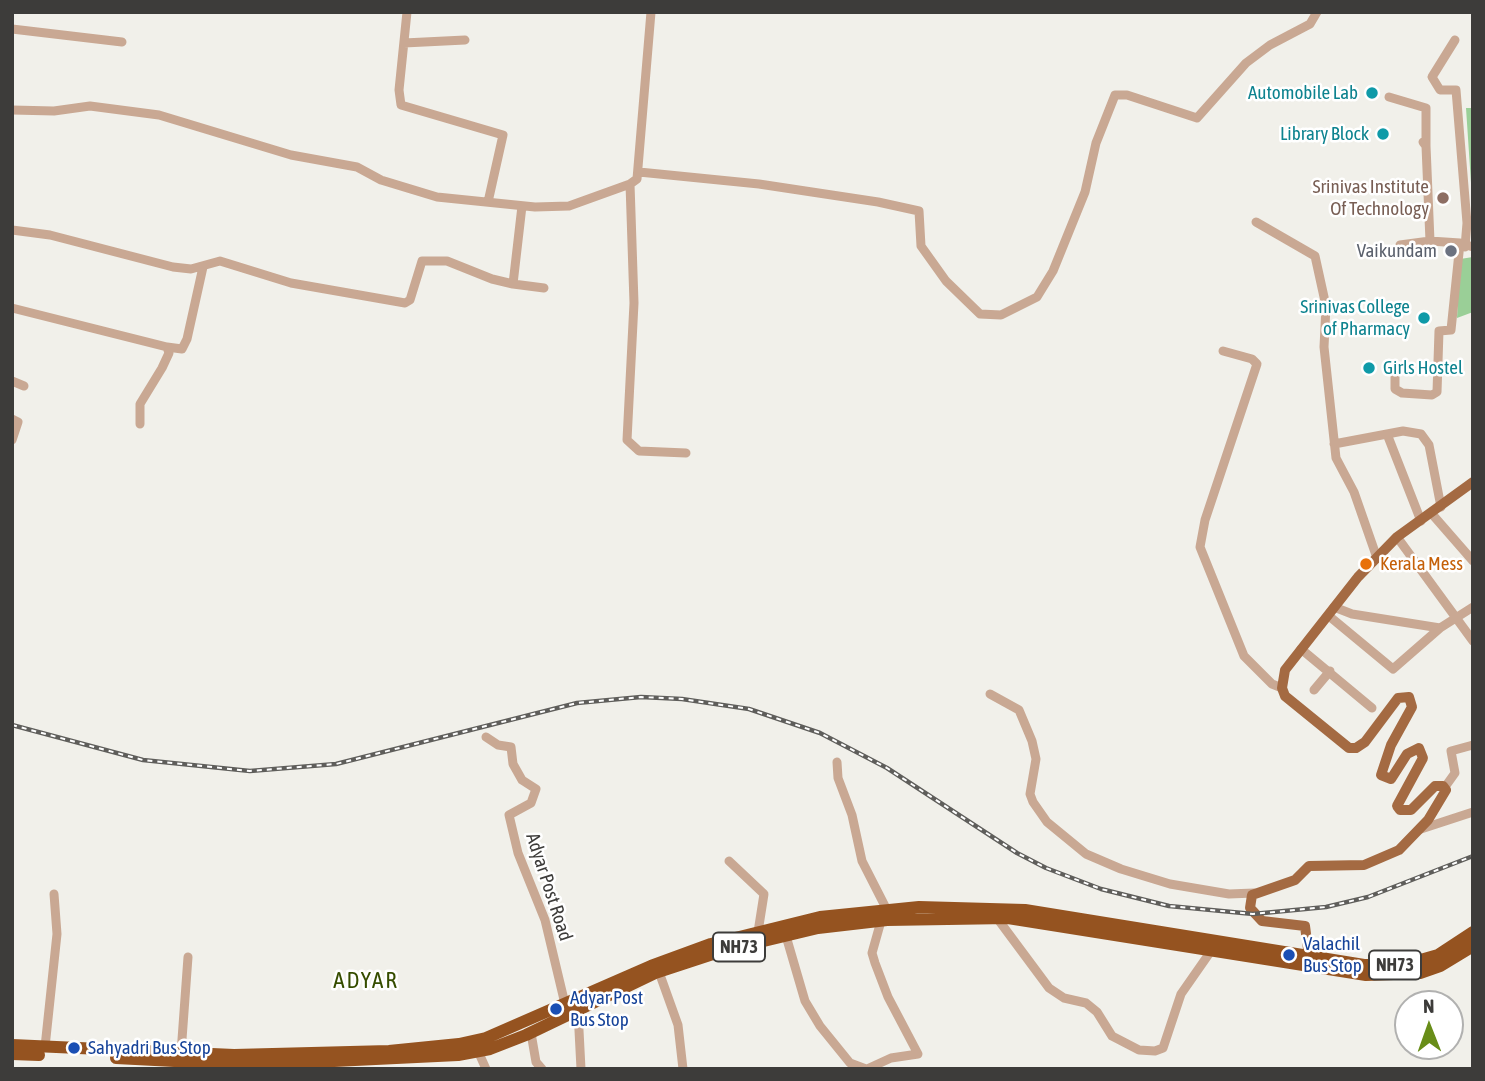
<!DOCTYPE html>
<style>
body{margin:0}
#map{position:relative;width:1485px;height:1081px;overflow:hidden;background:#f1f0ea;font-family:"Asap Condensed",sans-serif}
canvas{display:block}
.frame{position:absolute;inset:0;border:14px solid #3d3c3a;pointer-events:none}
.north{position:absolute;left:1394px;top:990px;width:70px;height:70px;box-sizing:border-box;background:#fff;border:2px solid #b1b1b0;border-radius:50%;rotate:359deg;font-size:19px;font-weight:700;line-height:28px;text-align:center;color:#3d3c3a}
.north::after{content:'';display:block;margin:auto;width:24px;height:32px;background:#688d18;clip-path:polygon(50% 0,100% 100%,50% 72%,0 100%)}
</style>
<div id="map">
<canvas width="1485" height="1081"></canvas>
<div class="frame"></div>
<div class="north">N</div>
</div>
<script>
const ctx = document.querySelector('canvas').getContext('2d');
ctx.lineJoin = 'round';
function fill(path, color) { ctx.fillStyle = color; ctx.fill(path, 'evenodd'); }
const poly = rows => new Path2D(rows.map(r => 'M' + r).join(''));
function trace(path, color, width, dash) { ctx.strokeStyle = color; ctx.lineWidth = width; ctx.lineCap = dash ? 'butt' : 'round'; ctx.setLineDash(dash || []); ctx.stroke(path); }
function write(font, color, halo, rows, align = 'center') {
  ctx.font = font + ' "Asap Condensed",sans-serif'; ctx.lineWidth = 5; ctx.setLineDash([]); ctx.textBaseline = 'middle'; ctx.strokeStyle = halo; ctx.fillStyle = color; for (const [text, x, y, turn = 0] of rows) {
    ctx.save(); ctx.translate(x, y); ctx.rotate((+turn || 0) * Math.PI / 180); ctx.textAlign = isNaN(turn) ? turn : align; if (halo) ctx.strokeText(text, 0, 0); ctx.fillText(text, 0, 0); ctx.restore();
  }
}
fill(poly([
 [1466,108,1473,108,1473,213],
 [1473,257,1473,312,1457,318,1460,259]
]), '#9acf97');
trace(poly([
 [407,12,399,90,401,105,503,135,488,202],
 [12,29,122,42],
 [1455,40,1432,77,1440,90,1456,90,1467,223,1465,247],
 [404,43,465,40],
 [1389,97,1426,108,1426,146],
 [12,110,54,111,90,106,159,115,291,155,357,167,381,180,437,197,535,207,569,206,630,184,637,179,651,12],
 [1423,142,1426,146,1430,241,1460,243],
 [639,172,759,184,878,202,919,211,921,246,946,281,980,314,1001,315,1037,297,1053,271,1085,192,1096,143,1115,95,1127,95,1197,118,1246,63,1270,45,1310,24,1317,12],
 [630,184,634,303,627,440,639,451,686,453],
 [1256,222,1315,256,1326,306,1324,347,1336,458,1354,492,1377,558],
 [12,230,50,235,173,267,191,269,220,261,291,283,405,303,410,300,422,261,447,261,492,279,513,284,522,206],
 [1400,245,1430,241],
 [513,284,544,288],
 [12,308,167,347,169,353,162,368,140,404,140,424],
 [167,347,182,349,187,339,203,267],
 [1223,351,1252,359,1257,364,1205,520,1200,547,1244,656,1272,684,1282,688],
 [1395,371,1395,389,1402,393,1432,395,1437,392,1439,331,1451,330,1460,243,1473,247],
 [12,381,24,386],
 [12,419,18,422,12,440],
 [1387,434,1421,521],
 [1334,444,1403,431,1421,434,1429,445,1441,507],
 [1432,514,1473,561],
 [1397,537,1473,641],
 [1334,607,1352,614,1440,628],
 [1329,616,1393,669,1440,628,1473,607],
 [1301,649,1372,708],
 [1314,690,1330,671],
 [990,694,1019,710,1032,741,1036,759,1030,794,1033,802,1047,822,1086,854,1121,869,1170,884,1229,894,1254,893],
 [486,737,498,745,511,747,513,764,522,780,536,789,531,803,509,815,518,853,545,920,565,1004],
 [837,762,838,778,852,815,862,861,887,910],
 [1445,787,1455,773,1451,751,1473,745],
 [1421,829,1473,812],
 [729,861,764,894,758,932],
 [997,918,1049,988,1064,998,1086,1003,1097,1012,1112,1036,1139,1050,1155,1051,1163,1048,1181,994,1211,951],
 [786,936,805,1001,820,1026,850,1063,866,1069],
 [659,972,678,1025,683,1069],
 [578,1011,581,1069],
 [531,1033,536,1062,542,1069],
 [45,1047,57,934,54,894],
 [478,1051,486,1069],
 [181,1053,188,957],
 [867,1069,891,1058,918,1054,888,997,875,963,872,953,881,921]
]), '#c9a893', 9);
trace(poly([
 [1310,964,1305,926,1262,921,1250,908,1252,895,1295,880,1309,866,1364,865,1399,850,1428,820,1446,790,1443,786,1435,786,1411,810,1400,810,1397,806,1423,758,1419,748,1407,754,1391,779,1381,775,1391,745,1412,707,1409,697,1398,698,1365,742,1356,748,1349,748,1285,696,1282,688,1285,670,1358,577,1397,537,1473,482]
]), '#a46a42', 10);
trace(poly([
 [12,1045,234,1055,389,1051,459,1044,486,1038,651,966,711,944,820,917,919,907,1025,910,1364,965,1403,965,1438,955,1473,932],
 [12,1054,39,1055],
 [116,1058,252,1065,458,1055,490,1049,526,1035,655,973,722,951,818,928,887,920,1008,918,1366,975,1420,973,1440,966,1473,946]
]), '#955320', 12);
const rail = poly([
 [12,725,143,760,250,771,336,764,577,703,641,697,682,699,749,709,820,733,887,768,1017,853,1046,868,1101,889,1169,906,1253,914,1326,907,1368,897,1473,856]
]);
trace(rail, '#5f5e5b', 4.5);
trace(rail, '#fff', 2, [5]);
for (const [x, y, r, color] of [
 [1372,93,7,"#0f9aa8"],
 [1383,134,7,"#0f9aa8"],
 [1443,198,7,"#8d6e63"],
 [1451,251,7,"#6b7280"],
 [1424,318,7,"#0f9aa8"],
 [1369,368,7,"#0f9aa8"],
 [1366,564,7,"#e8710a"],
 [1289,955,7,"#1a4fb4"],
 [556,1009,7,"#1a4fb4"],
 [74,1048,7,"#1a4fb4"]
]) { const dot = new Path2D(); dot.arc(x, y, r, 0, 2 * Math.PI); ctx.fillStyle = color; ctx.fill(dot); trace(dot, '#fff', 2.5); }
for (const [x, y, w] of [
 [739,947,52],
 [1395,965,52]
]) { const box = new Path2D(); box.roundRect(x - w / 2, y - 14.5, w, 29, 5); ctx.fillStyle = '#fff'; ctx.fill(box); trace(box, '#3d3c3a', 2); }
write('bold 18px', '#3d3c3a', null, [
 ["NH73",739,947],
 ["NH73",1395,965]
]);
write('19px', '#0d838f', '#fff', [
 ["Automobile Lab",1358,93],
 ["Library Block",1369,134],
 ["Srinivas College",1410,307],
 ["of Pharmacy",1410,329],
 ["Girls Hostel",1383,368,"left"]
], 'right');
write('19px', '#785e54', '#fff', [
 ["Srinivas Institute",1429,187],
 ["Of Technology",1429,209]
], 'right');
write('19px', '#5b616d', '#fff', [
 ["Vaikundam",1437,251]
], 'right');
write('19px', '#c56008', '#fff', [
 ["Kerala Mess",1380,564]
], 'left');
write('19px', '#3d3c3a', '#fff', [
 ["Adyar Post Road",549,887,72]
]);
write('19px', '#164399', '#fff', [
 ["Valachil",1303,944],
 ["Bus Stop",1303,966],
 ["Adyar Post",570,998],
 ["Bus Stop",570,1020],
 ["Sahyadri Bus Stop",88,1048]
], 'left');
ctx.letterSpacing = '2px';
write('23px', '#364d00', '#fff', [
 ["ADYAR",366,981]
]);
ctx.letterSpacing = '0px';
</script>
